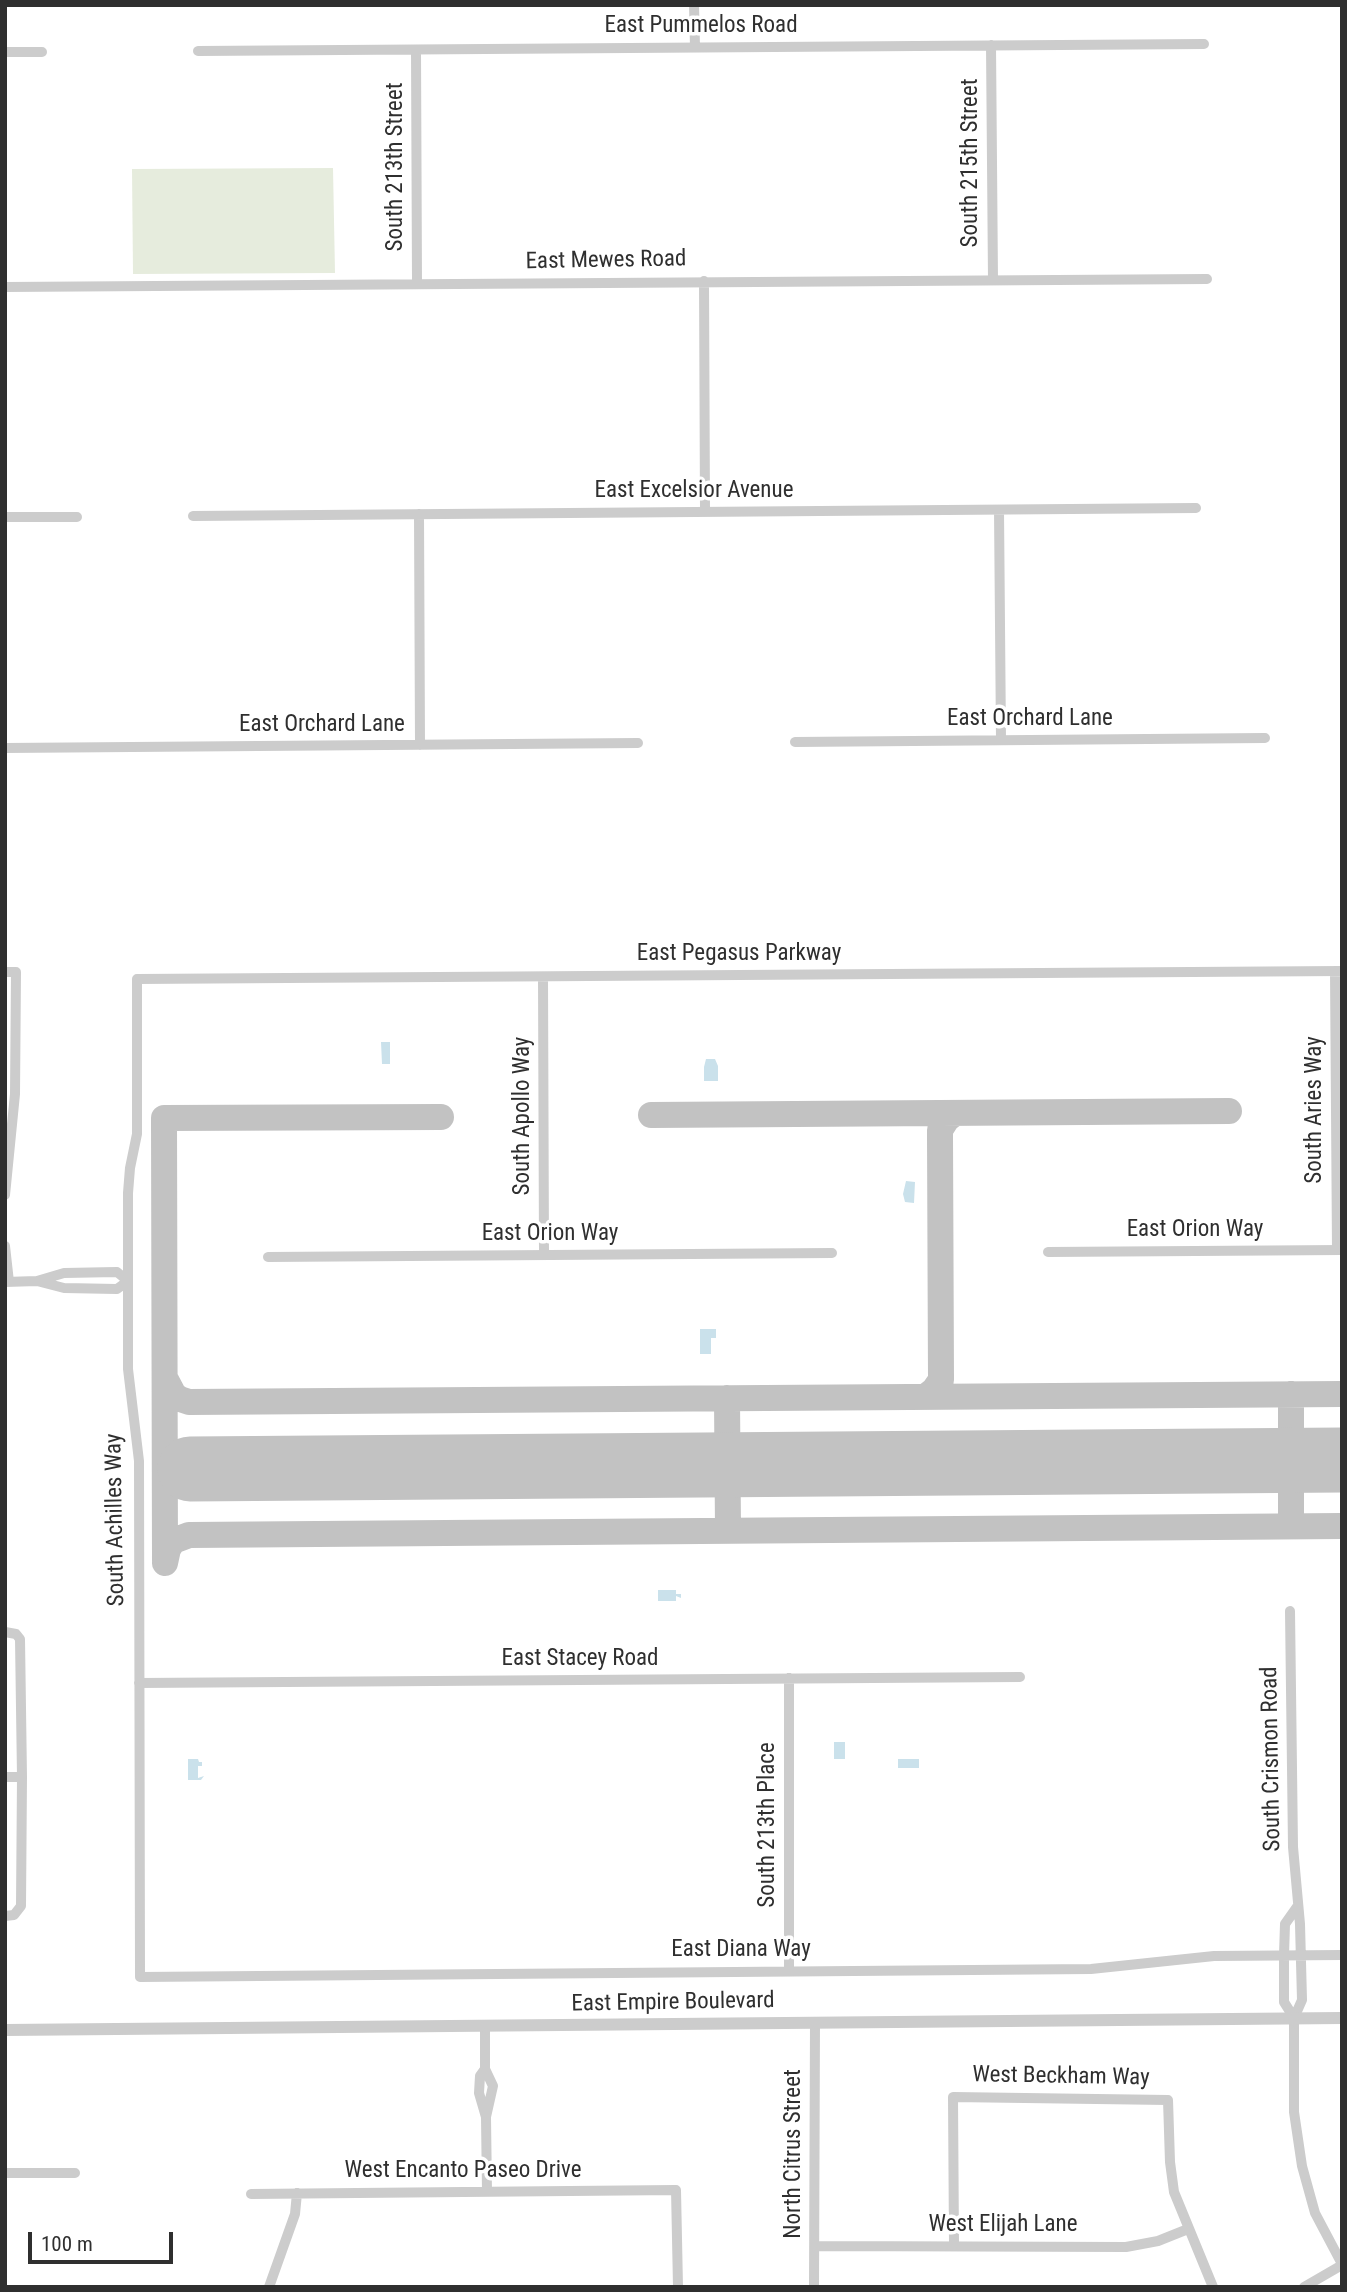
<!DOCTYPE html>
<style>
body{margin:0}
#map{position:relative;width:1347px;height:2292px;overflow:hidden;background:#fff;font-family:"Roboto Condensed",sans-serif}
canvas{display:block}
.frame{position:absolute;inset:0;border:7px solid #2f2f2f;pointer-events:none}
.scale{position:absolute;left:28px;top:2232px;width:145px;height:32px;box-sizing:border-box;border:4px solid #2f2f2f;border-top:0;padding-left:9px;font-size:21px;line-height:24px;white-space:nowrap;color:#2f2f2f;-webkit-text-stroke:5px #fff;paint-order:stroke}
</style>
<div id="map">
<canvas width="1347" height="2292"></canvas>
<div class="frame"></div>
<div class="scale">100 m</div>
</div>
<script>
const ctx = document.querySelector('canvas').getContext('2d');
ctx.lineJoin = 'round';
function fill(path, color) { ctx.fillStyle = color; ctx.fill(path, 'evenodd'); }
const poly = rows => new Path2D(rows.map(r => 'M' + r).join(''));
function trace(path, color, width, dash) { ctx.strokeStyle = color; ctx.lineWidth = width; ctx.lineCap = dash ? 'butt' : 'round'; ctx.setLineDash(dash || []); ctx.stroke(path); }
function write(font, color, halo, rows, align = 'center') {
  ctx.font = font + ' "Roboto Condensed",sans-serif'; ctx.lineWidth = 7; ctx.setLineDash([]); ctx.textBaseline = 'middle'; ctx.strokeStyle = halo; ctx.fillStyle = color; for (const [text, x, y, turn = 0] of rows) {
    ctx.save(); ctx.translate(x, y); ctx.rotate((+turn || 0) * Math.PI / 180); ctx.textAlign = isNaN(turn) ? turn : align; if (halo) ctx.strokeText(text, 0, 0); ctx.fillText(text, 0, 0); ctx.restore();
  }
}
fill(poly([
 [333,168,335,273,133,274,132,169]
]), '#e6ecdd');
fill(poly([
 [381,1042,390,1042,390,1064,382,1064],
 [706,1059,715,1059,718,1066,718,1081,704,1081,704,1067],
 [906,1181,915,1182,914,1203,905,1202,903,1194],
 [716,1329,716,1338,711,1338,711,1354,700,1354,700,1329],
 [658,1590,676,1590,676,1594,681,1594,681,1598,676,1596,676,1601,658,1601],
 [834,1742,845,1742,845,1759,834,1759],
 [188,1759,198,1759,199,1762,202,1762,202,1766,198,1766,198,1778,204,1776,201,1780,188,1780],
 [898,1759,919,1759,919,1768,898,1768]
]), '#cae1eb');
trace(poly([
 [651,1115,1229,1111],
 [165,1378,174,1395,180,1399,189,1402,1342,1394],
 [925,1397,934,1390,941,1380,940,1136,940,1130,947,1119,955,1113],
 [727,1398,728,1530],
 [1291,1526,1291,1394],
 [165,1561,164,1118,441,1117],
 [165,1563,168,1549,173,1541,189,1535,1342,1526]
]), '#c2c2c2', 26);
trace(poly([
 [190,1469,1342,1460]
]), '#c2c2c2', 65);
trace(poly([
 [694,5,695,47],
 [991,45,993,280],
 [416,50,417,284],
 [198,51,1204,44],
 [5,52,42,52],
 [704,281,705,512],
 [5,287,1207,279],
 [999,510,1001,740],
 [419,514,420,745],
 [193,516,1196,508],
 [5,517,77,517],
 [795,742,1265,738],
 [5,748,638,743],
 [1335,971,1337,1250],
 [1342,971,137,979,137,1134,130,1168,128,1193,128,1369,139,1461,140,1977,1091,1969,1214,1956,1342,1955],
 [5,972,16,972,15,1094,5,1195],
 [543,977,544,1255],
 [5,1246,9,1282],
 [1048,1252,1342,1250],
 [268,1257,832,1253],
 [5,1282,37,1281,64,1273,117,1272,128,1281,117,1289,64,1288,37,1281],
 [1290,1611,1293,1847,1300,1924,1302,2000,1294,2018,1294,2112,1302,2166,1315,2213,1342,2264],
 [5,1632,16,1634,20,1639,22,1777,21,1906,14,1915,5,1916],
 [789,1678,789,1971],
 [139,1683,1020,1677],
 [5,1777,22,1777],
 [1294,2018,1284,2002,1284,1955,1285,1924,1297,1907],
 [485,2026,485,2069,480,2076,479,2093,486,2117],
 [485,2069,493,2086,486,2117,487,2192],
 [5,2173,75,2173],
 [251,2194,676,2190,678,2287],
 [954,2245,953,2097,1168,2100,1170,2162,1174,2192,1213,2287],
 [815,2246,1126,2247,1158,2241,1188,2229],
 [269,2287,295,2214,297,2193],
 [814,2287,815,2022],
 [1304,2287,1342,2265]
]), '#ccc', 10);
trace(poly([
 [5,2030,1342,2018]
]), '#ccc', 12);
write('23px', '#2f2f2f', '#fff', [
 ["East Pummelos Road",701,26],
 ["South 215th Street",971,163,-90],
 ["South 213th Street",396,167,-90],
 ["East Mewes Road",606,261,-1],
 ["East Excelsior Avenue",694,491],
 ["East Orchard Lane",1030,719],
 ["East Orchard Lane",322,725],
 ["East Pegasus Parkway",739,954],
 ["South Aries Way",1315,1110,-90],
 ["South Apollo Way",523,1116,-90],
 ["East Orion Way",1195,1230],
 ["East Orion Way",550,1234],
 ["South Achilles Way",116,1520,-91],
 ["East Stacey Road",580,1659],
 ["South Crismon Road",1272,1759,-91],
 ["South 213th Place",768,1825,-90],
 ["East Diana Way",741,1950],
 ["East Empire Boulevard",673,2003,-1],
 ["West Beckham Way",1061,2077,1],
 ["North Citrus Street",794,2154,-90],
 ["West Encanto Paseo Drive",463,2171],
 ["West Elijah Lane",1003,2225]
]);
</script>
